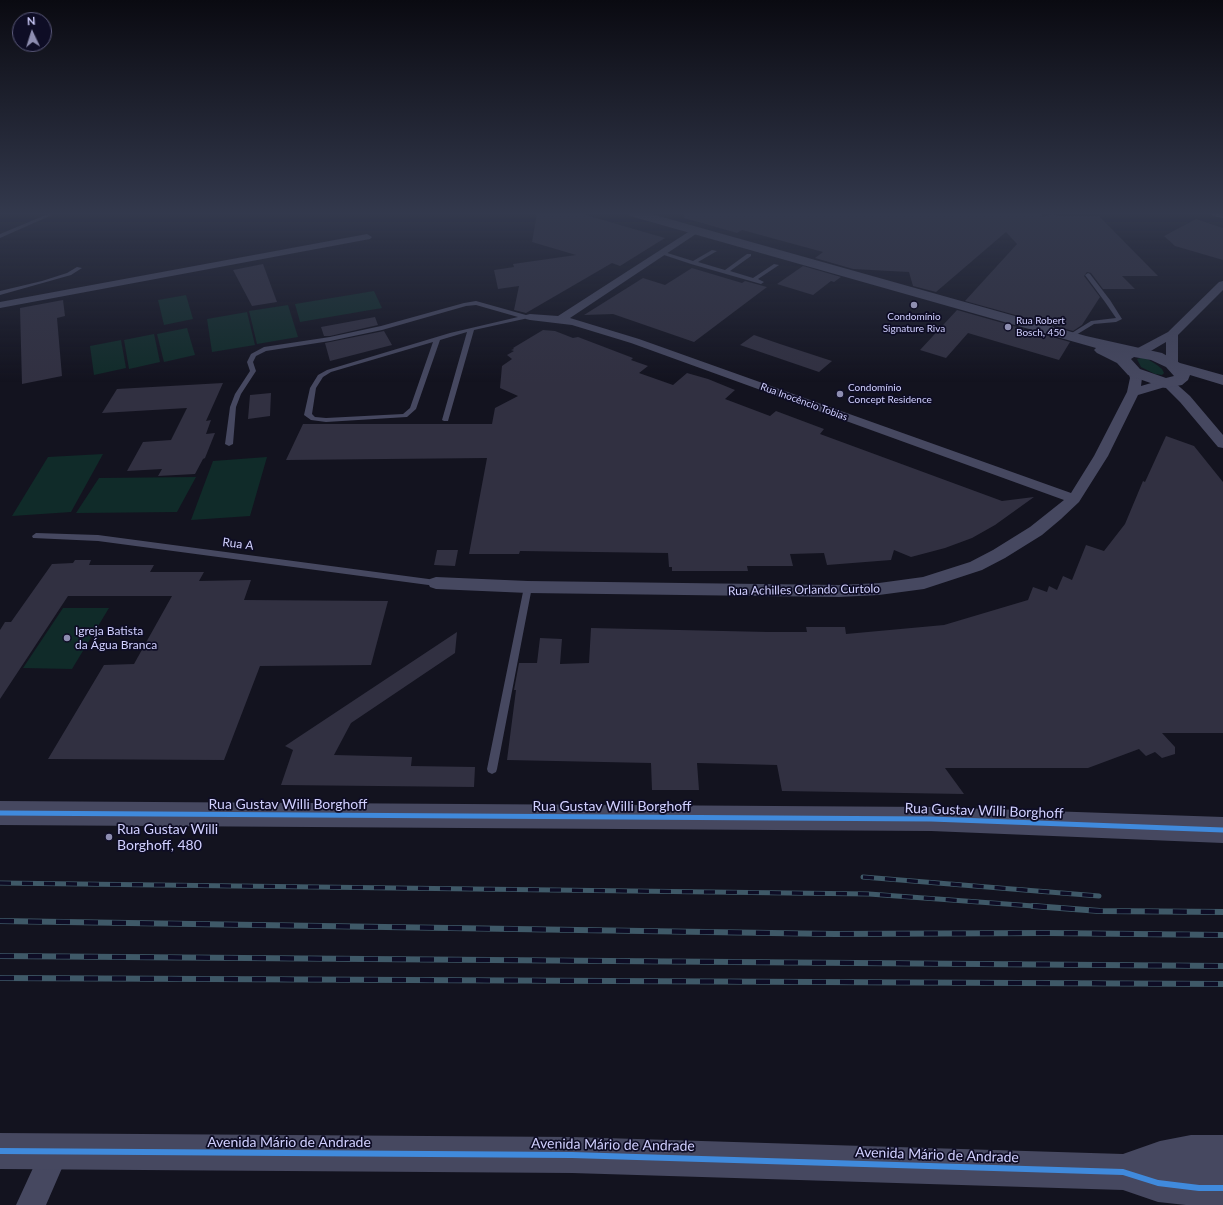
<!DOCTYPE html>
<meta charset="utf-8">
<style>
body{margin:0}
#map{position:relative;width:1223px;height:1205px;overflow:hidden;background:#13131f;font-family:Lato,sans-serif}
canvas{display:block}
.north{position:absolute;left:12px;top:12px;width:40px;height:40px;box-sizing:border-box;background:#0e0d25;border:1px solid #5c5b7c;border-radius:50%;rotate:356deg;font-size:11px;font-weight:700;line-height:16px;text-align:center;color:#d1d0ff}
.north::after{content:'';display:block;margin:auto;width:14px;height:18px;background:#8e8eb1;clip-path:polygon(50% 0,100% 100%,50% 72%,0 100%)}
</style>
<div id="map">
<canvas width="1223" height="1205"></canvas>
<div class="north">N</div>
</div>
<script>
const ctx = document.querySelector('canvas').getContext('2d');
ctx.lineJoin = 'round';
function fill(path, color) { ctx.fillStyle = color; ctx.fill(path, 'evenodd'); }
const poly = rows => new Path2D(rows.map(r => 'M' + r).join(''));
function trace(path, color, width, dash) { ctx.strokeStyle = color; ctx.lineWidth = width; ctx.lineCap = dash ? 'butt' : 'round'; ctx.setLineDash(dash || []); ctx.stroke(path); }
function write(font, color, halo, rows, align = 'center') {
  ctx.font = font + ' Lato,sans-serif'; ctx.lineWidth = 3.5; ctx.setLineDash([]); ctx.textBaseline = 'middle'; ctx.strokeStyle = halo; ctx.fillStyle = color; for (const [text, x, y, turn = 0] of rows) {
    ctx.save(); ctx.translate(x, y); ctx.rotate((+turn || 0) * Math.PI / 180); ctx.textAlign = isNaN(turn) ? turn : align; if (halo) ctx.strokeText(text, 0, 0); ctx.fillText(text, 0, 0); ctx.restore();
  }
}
fill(poly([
 [374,291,382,308,300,322,295,304],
 [186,295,193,319,164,325,158,300],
 [288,305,298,337,257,344,249,311],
 [247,312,255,345,212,352,207,319],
 [187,328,195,355,164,362,157,334],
 [154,334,160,362,129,369,124,340],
 [121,340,126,368,94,375,90,346],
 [1140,358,1146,358,1157,365,1162,369,1164,373,1162,375,1155,374,1141,367,1137,359],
 [103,454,71,512,12,516,48,457],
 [267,457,250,516,191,520,213,461],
 [196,477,177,512,76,513,99,478],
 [63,608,109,608,72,669,23,668]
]), '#102b29');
fill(poly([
 [537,213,579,213,665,238,620,266,612,263,526,313,514,310,519,286,498,289,494,270,514,267,513,264,576,255,532,242],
 [685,213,1004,213,1041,214,1043,217,1053,214,1058,216,1099,216,1158,276,1122,276,1135,289,1103,289,1091,273,1087,272,1084,276,1100,297,1082,325,1073,331,965,301,1017,244,1006,232,936,292,913,286,909,272,853,269,815,258,823,252,742,230,737,233,684,218],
 [1196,219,1223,228,1223,260,1175,246,1164,236],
 [263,264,277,302,252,306,233,270],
 [803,266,841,277,834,282,831,281,813,295,777,284],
 [692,268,742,283,745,281,767,287,694,342,613,314,584,315,643,278,665,285],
 [63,300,65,316,57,318,62,376,22,384,20,308],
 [957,310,1070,342,1059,360,968,333,946,358,920,350],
 [375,317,378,325,330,336,324,336,321,327],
 [543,330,555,331,573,338,578,337,633,358,631,360,648,366,639,373,673,385,687,373,708,379,735,390,725,399,770,416,776,411,824,429,820,434,1002,501,1034,497,995,525,972,538,945,548,911,557,894,550,891,560,827,565,824,553,790,554,793,566,747,566,748,571,672,571,672,567,669,567,668,553,520,551,519,554,469,554,487,458,286,460,303,424,492,424,495,408,518,396,500,388,502,366,512,359,507,355,514,351,511,350,514,349,513,348],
 [384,331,392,345,330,361,325,343],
 [754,335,780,344,832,361,819,372,740,345],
 [223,383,206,421,211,420,206,434,215,433,205,458,203,459,195,474,158,476,162,469,127,471,143,442,171,440,187,408,102,413,117,389],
 [271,393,270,416,248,419,250,395],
 [1166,436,1194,446,1223,482,1223,733,1162,733,1175,747,1175,754,1162,758,1155,752,1146,756,1139,749,1088,768,945,768,964,794,782,791,777,765,697,763,699,790,652,790,651,763,507,760,516,690,514,690,519,663,537,663,540,638,562,639,560,664,589,663,591,628,768,632,807,632,806,627,845,627,846,634,944,625,1028,600,1033,587,1047,592,1049,586,1057,590,1063,576,1072,580,1086,545,1104,551,1125,524,1143,481,1145,482],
 [437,550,458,550,455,566,434,565],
 [75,560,91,560,89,565,154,565,150,572,204,572,199,581,251,580,244,600,388,601,371,665,260,666,224,760,48,759,104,665,134,664,172,596,68,596,0,699,0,630,5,622,11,622,52,564,73,563],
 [457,632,455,653,351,723,334,755,412,757,411,766,475,767,474,787,281,785,293,750,285,746]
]), '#313041');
fill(poly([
 [48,214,52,215,0,238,0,234,48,214],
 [712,250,717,251,698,262,725,270,747,254,751,254,751,256,730,271,753,278,774,264,779,265,758,279,764,282,761,284,691,264,658,253,661,251,693,261,712,250],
 [77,267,82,268,71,275,0,295,0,291,42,281,67,273,77,267],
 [1088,273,1090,274,1110,300,1122,319,1116,322,1094,324,1071,338,1067,338,1067,336,1091,321,1116,318,1105,302,1085,275,1088,273],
 [476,301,533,317,474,330,448,421,444,421,442,420,467,332,440,340,416,409,407,417,326,422,311,420,304,415,310,388,318,375,327,370,450,333,518,317,476,305,466,306,382,330,330,341,266,351,256,356,253,362,256,371,241,394,236,407,233,444,229,446,225,444,230,407,235,394,250,371,247,362,251,354,264,347,330,337,381,326,464,303,476,301],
 [433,342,410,408,403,414,326,418,315,417,312,414,316,388,323,377,331,372,433,342],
 [36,533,98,535,436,580,440,583,436,586,98,541,33,538,32,536,36,533],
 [528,584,532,587,497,769,496,772,492,774,488,772,487,769,524,587,528,584]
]), '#464860');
fill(poly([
 [696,227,701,230,699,232,570,318,639,339,1071,493,1094,456,1127,392,1130,378,1128,372,1130,369,1138,369,1140,372,1142,378,1141,386,1165,379,1172,380,1190,396,1223,435,1223,448,1218,447,1180,402,1165,387,1138,395,1108,456,1079,502,1061,519,1042,535,1005,558,982,570,924,589,879,595,839,597,528,593,436,589,430,587,428,583,430,579,436,577,528,581,839,585,879,583,923,577,970,562,993,550,1030,527,1064,500,631,343,572,325,530,320,526,319,524,317,526,315,530,314,558,316,696,227],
 [367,234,372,237,370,239,0,308,0,302,367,234],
 [1223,281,1223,290,1178,335,1178,364,1176,367,1172,368,1168,367,1166,364,1166,342,1144,355,1136,355,1134,352,1136,349,1168,332,1219,282,1223,281],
 [55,1138,65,1142,69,1152,46,1205,16,1205,45,1142,55,1138]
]), '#464860');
fill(poly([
 [628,213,648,213,1086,336,1162,353,1180,363,1223,375,1223,385,1190,375,1188,380,1182,385,1165,388,1159,386,1128,375,1117,363,1097,353,1094,350,1096,348,630,216,628,213],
 [1134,357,1151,360,1166,367,1174,376,1166,378,1140,369,1131,359,1134,357],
 [0,801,931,807,1223,817,1223,843,931,831,0,825,0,801],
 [0,1133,572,1137,1123,1154,1160,1141,1191,1135,1223,1135,1223,1205,1186,1205,1158,1202,1123,1190,572,1173,0,1169,0,1133]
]), '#464860');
fill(poly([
 [1211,213,1223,213,1223,218,1213,216,1211,213]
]), '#5a5272');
const railFar1 = poly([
 [863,877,1099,896],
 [0,883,869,894,1047,907]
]);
const rail = poly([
 [1033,906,1100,911,1223,912],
 [0,921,835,934,1048,933,1223,935],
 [0,956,1223,966],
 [0,978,1223,984]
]);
trace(railFar1, '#3f5968', 5);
trace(rail, '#3f5968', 6);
trace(railFar1, '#0e0d25', 3.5, [11]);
trace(rail, '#0e0d25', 4.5, [14]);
trace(poly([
 [0,813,931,819,1223,830]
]), '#408adc', 5);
trace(poly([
 [0,1151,572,1155,1123,1172,1158,1183,1199,1188,1223,1188]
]), '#408adc', 6);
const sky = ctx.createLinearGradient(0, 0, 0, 382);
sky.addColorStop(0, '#0a0a11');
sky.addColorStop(0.56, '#33394d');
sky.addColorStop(1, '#33394d00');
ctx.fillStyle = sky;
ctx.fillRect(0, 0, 1223, 382);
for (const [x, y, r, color] of [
 [914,305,4,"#8e8eb1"],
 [1008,327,4,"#8e8eb1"],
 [840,394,4,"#8e8eb1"],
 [67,638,4,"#8e8eb1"],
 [109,837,4,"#8e8eb1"]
]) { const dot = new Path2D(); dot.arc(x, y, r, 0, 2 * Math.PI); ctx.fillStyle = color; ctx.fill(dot); trace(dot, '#0e0d25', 1.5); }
write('10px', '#d1d0ff', '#0e0d25', [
 ["Condomínio",914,317,"center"],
 ["Signature Riva",914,329,"center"],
 ["Rua Robert",1016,321],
 ["Bosch, 450",1016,333],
 ["Condomínio",848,388],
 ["Concept Residence",848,400]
], 'left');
write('10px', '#d1d0ff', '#0e0d25', [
 ["Rua Inocêncio Tobias",804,402,20]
]);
write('12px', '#d1d0ff', '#0e0d25', [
 ["Rua A",238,544,7],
 ["Rua Achilles Orlando Curtolo",804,590,-1]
]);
write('12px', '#d1d0ff', '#0e0d25', [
 ["Igreja Batista",75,631],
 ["da Água Branca",75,645]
], 'left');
write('14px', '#d1d0ff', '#0e0d25', [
 ["Rua Gustav Willi Borghoff",288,804],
 ["Rua Gustav Willi Borghoff",612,806],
 ["Rua Gustav Willi Borghoff",984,811,2],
 ["Avenida Mário de Andrade",289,1142],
 ["Avenida Mário de Andrade",613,1145,1],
 ["Avenida Mário de Andrade",937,1155,2]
]);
write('14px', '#d1d0ff', '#0e0d25', [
 ["Rua Gustav Willi",117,829],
 ["Borghoff, 480",117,845]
], 'left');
</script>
